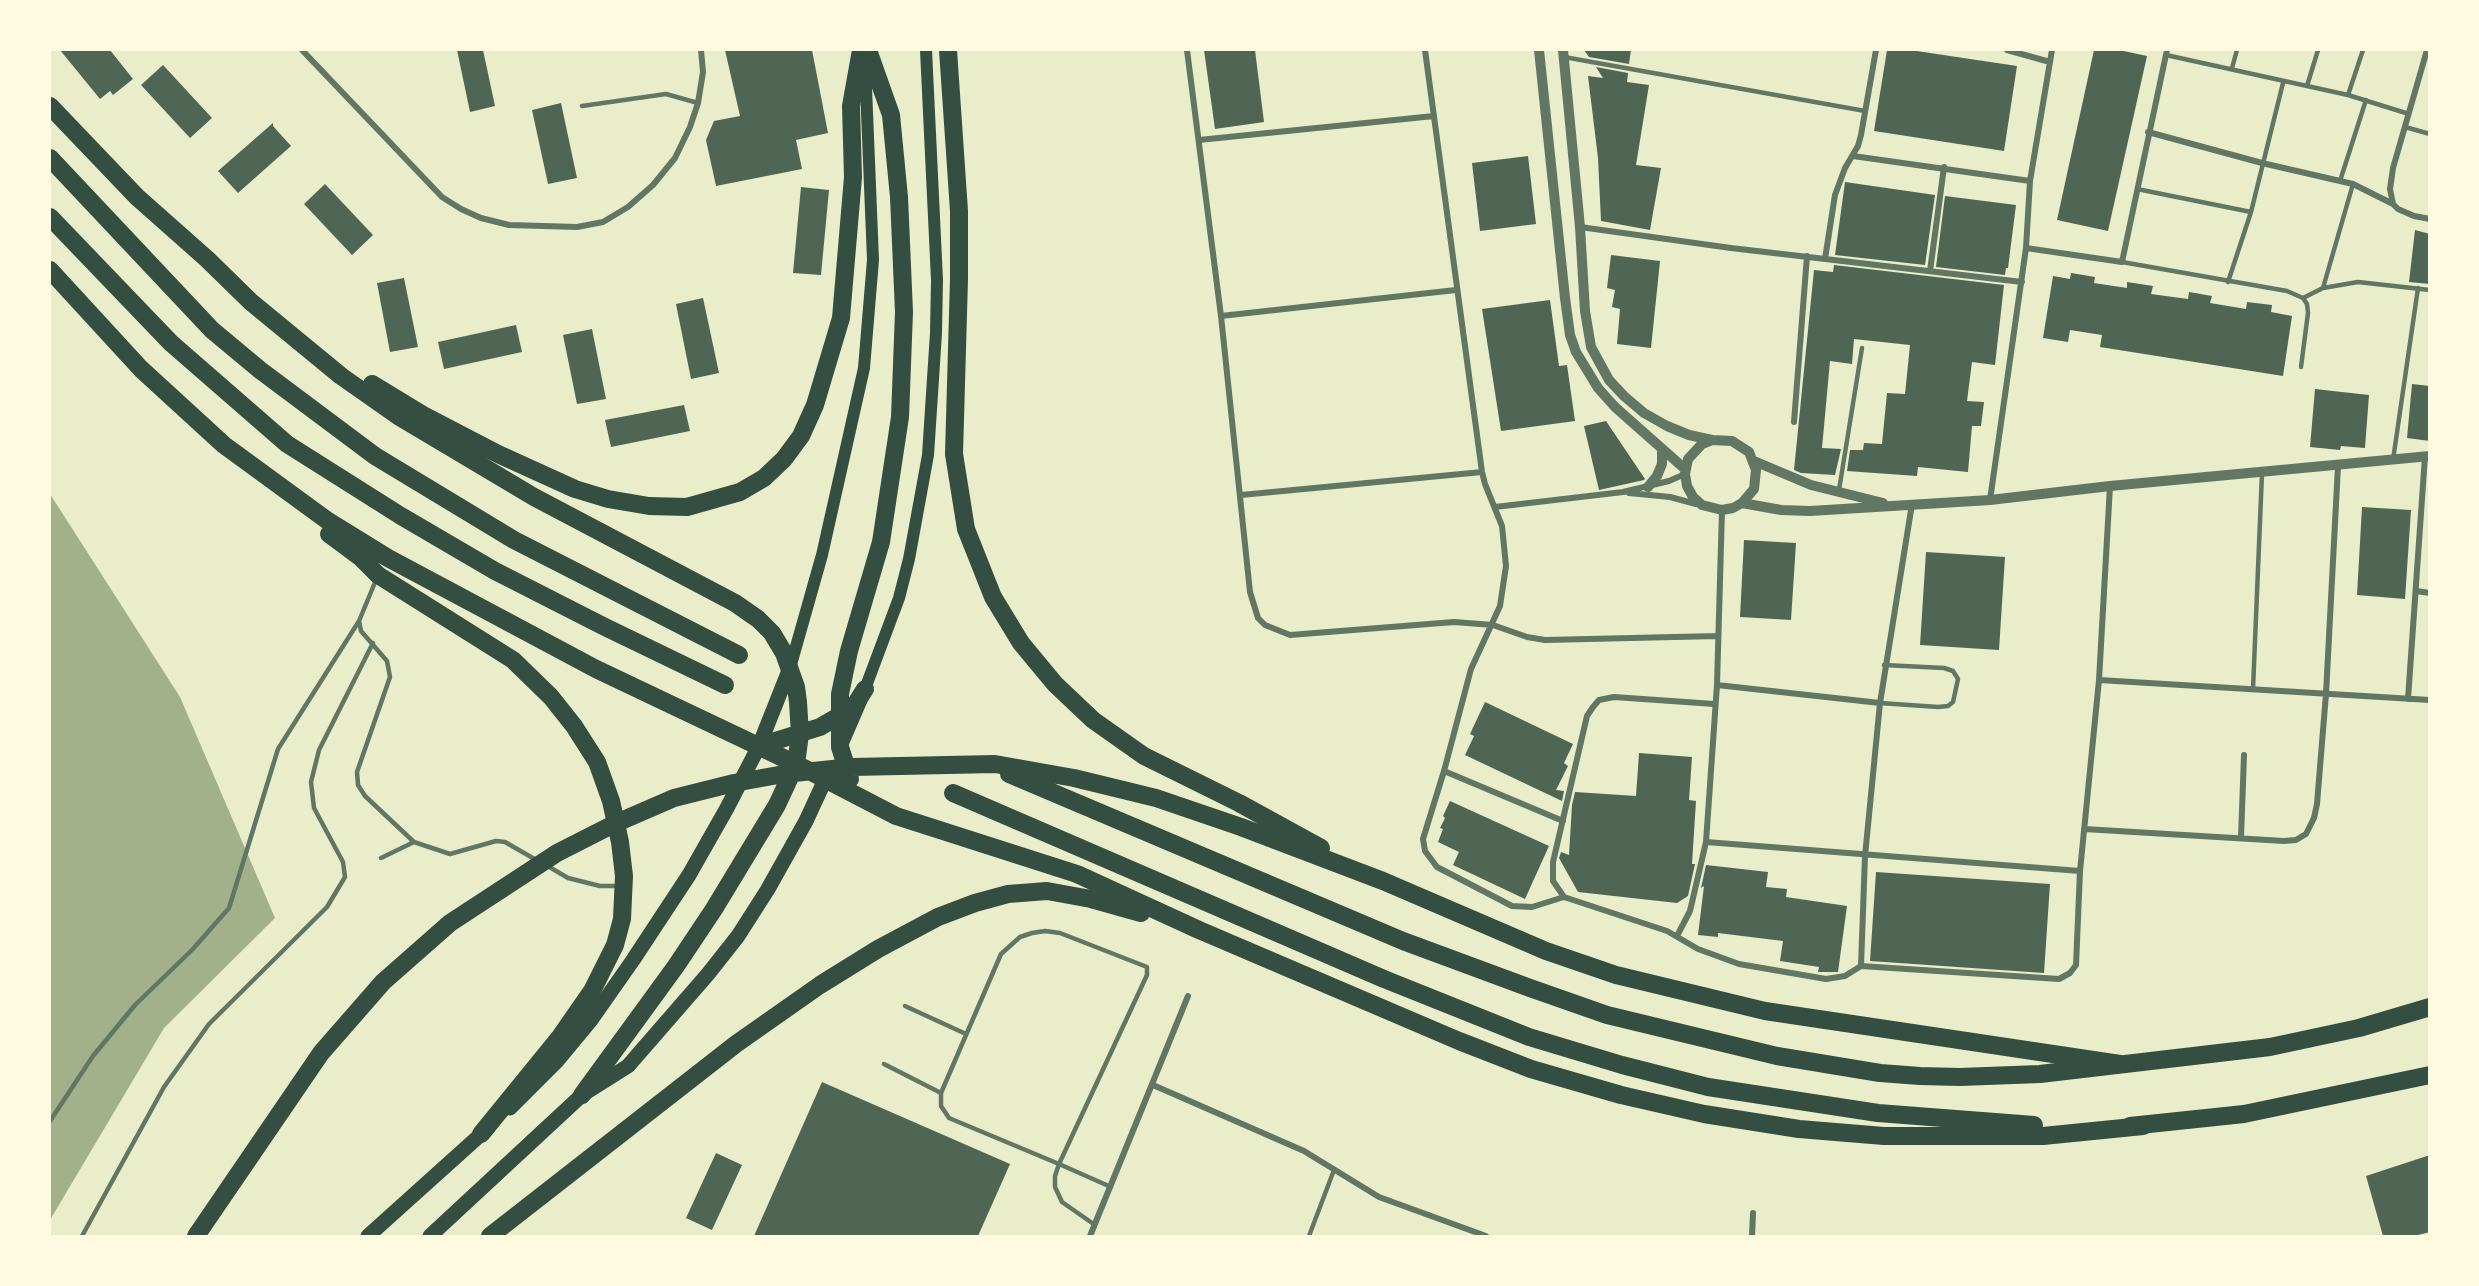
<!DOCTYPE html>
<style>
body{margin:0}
#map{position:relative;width:2479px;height:1286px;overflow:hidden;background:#e9edc9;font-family:"Work Sans",sans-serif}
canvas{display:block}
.frame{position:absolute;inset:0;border:51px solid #fefae0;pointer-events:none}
</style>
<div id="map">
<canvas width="2479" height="1286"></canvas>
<div class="frame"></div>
</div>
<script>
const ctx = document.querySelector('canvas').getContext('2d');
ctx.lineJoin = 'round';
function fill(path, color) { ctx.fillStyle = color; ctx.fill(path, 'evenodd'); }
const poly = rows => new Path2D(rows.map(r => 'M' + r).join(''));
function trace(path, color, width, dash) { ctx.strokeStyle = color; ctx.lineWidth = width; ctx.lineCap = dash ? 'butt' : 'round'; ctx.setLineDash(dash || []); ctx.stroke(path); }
fill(poly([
 [50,494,180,697,275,918,164,1028,50,1220]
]), '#a3b18a');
fill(poly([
 [60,50,110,50,133,79,113,95,110,91,100,99],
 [457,50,483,50,495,106,470,112],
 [725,50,812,50,828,133,796,140,802,169,716,186,706,140,714,121,740,116],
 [1204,50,1255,50,1264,122,1215,129],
 [1584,50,1631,50,1629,64,1589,57],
 [1887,50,1910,50,2017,66,2004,151,1874,131],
 [2094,50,2119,50,2147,56,2108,231,2057,220],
 [163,65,212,118,190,138,141,85],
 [1596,67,1628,73,1627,82,1649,85,1636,165,1661,168,1650,230,1601,221,1598,158,1588,76,1603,78],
 [561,103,577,178,548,184,532,110],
 [273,123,273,126,291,146,238,193,218,171],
 [1528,156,1536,224,1480,231,1472,163],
 [1845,182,1935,195,1925,265,1835,255],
 [325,184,373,235,352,255,304,204],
 [801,187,829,190,821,275,793,273],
 [1945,196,2016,205,2008,268,2006,268,2005,275,1936,267],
 [2415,230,2430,234,2430,284,2409,282],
 [1611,255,1660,261,1651,348,1617,344,1620,309,1612,307,1615,290,1607,288],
 [1834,265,2004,285,1995,365,1972,362,1967,401,1984,402,1981,426,1972,426,1968,472,1918,467,1917,476,1847,471,1850,450,1863,450,1864,443,1882,444,1887,393,1905,394,1910,345,1854,339,1852,364,1830,361,1822,448,1841,449,1835,475,1801,473,1794,470,1814,270,1833,272],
 [2071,273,2095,277,2094,283,2127,288,2127,282,2153,286,2151,294,2188,299,2189,292,2212,296,2210,303,2246,309,2247,302,2272,305,2271,312,2292,316,2283,376,2100,347,2102,335,2070,330,2068,342,2043,338,2053,276,2070,279],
 [404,278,418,347,390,352,377,283],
 [703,298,719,373,691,379,676,304],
 [1550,300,1559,366,1567,365,1575,421,1501,431,1482,309],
 [516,325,522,352,444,369,438,342],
 [592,329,606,399,577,404,563,335],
 [2412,384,2430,386,2430,441,2407,438],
 [2315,389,2369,395,2365,448,2341,446,2340,450,2310,447],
 [684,405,690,431,611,447,605,420],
 [1606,421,1645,479,1644,480,1599,490,1584,426],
 [2362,507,2411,510,2405,599,2357,595],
 [1744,540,1796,543,1791,620,1740,617],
 [1926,552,2005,557,1999,650,1920,645],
 [1485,702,1573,744,1564,763,1568,766,1556,790,1564,791,1562,801,1465,755,1474,736,1470,734],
 [1639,753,1692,757,1689,800,1696,801,1692,864,1695,864,1688,896,1677,903,1578,892,1559,858,1561,852,1569,855,1572,805,1575,792,1636,796],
 [1450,801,1549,846,1525,899,1453,865,1459,852,1438,842,1443,829,1440,828,1445,818,1443,816],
 [1706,865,1768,872,1766,887,1787,889,1786,897,1847,906,1838,972,1818,972,1819,967,1780,961,1783,941,1718,933,1718,937,1698,935,1704,886,1701,888],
 [1876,872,2050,884,2044,973,1870,961],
 [822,1082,1010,1164,978,1236,754,1236],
 [716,1153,742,1165,712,1230,686,1218],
 [2430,1155,2430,1232,2414,1236,2383,1236,2366,1176]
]), '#4f6655');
trace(poly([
 [2166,55,2348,95,2409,114],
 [1564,57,1865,111],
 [2232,68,2237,50],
 [2307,86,2318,50],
 [2348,95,2363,50],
 [582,106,666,94,698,103],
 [2405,127,2430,134],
 [2340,181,2366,100],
 [2137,189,2251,212],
 [2122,262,2287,291,2303,298],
 [2228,282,2251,212,2283,83],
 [2323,288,2353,184],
 [2303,298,2323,288,2358,282,2430,290],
 [2301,367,2308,313,2307,304,2303,298],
 [2393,460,2418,288],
 [1839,490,1862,348],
 [359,621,361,631,387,661,390,677,357,772,358,785,365,796,414,842,450,854,496,841,505,842,538,861],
 [2253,689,2262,473],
 [1880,703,1938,707,1948,706,1953,702,1958,679,1953,671,1944,668,1884,665],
 [381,858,414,842],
 [546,865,568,878,600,886,620,886],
 [905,1006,966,1034],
 [884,1064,941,1093],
 [50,1121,93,1056,135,1005,192,950,229,908,278,749,359,621,376,580],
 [1095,1225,1062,1202,1055,1187,1055,1176,1059,1164,1147,975,1147,967,1060,933,1045,931,1032,933,1020,937,1001,954,941,1093,941,1106,949,1118,1059,1164,1111,1187],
 [82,1236,164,1087,209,1024,327,907,345,877,343,862,314,808,311,782,319,750,373,643],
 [1309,1236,1334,1170]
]), '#617663', 4.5);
trace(poly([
 [302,50,442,197,461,209,481,218,509,225,577,227,603,222,628,207,653,185,675,158,690,127,698,103,703,72,701,50],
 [1187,50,1221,316,1250,592,1258,618,1265,625,1290,635,1454,622,1493,625,1527,637,1545,640,1718,636],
 [1425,50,1482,472,1485,484,1502,526,1506,566,1500,606,1471,669,1444,771,1423,839,1425,851,1437,867,1512,906,1532,907,1564,897],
 [2007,50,2050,62],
 [2427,50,2393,168,2390,189,2393,204,2398,209,2414,216,2430,219],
 [2148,132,2262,163,2353,184,2393,204],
 [1199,140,1434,116],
 [1853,156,2030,181],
 [1580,227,1731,248,2022,282],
 [2026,248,2122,262,2167,50],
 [1825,259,1835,195,1845,168,1858,146,1861,135,1876,50],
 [1930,271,1944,167],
 [1221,316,1456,290],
 [1794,422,1807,256],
 [1629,493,1670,497,1696,504],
 [1241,495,1482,472],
 [1990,500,2026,248,2030,181,2052,50],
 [1495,507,1623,492,1669,481,1685,474],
 [2416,591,2430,593],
 [2099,680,2430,700],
 [1717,685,1880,703],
 [2408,699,2425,456],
 [1714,704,1614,697,1599,700,1593,707,1587,716,1553,862,1553,881,1564,897,1667,931,1698,949,1739,964,1826,979,1845,976,1861,966,2059,979,2070,973,2076,965,2080,871,2099,680,2110,486],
 [1444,771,1563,821],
 [2084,829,2284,841,2296,840,2306,834,2314,818,2317,804,2326,694,2338,466],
 [2241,838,2244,755],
 [1706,842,2080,871],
 [1677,936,1690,911,1706,842,1717,685,1722,510],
 [1861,966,1865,856,1880,703,1912,504],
 [1153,1085,1304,1151,1379,1197,1486,1236],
 [1090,1236,1188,996],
 [1752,1236,1753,1213]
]), '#617663', 6);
trace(poly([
 [1539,50,1565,298,1570,335,1576,352,1598,388,1615,407,1685,469],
 [1563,50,1580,227,1585,311,1591,347,1609,380,1624,396,1644,413,1667,426,1689,435,1712,440,1732,441,1749,452,1756,470,1754,489,1742,503,1733,508,1722,510,1702,505,1693,497,1687,486,1685,474,1688,459,1702,444,1712,440],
 [1754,461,1811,485,1883,503],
 [1648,487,1657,476,1662,464,1662,450],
 [1742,503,1781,510,1810,511,1990,500,2110,486,2430,456]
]), '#617663', 10);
trace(poly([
 [790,668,822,555,864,368,873,260,865,63],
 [865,689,899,598,909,559,928,455,936,333,937,280,926,50]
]), '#344e41', 12);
trace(poly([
 [841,744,860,700],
 [510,1108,557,1061,591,1020,633,960,689,875,727,808,759,746,790,668],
 [368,1236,488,1128],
 [430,1236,582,1095,628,1066,708,974,738,936,768,889,806,821,830,769]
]), '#344e41', 15);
trace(poly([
 [948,50,959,211,959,279,954,454,966,529,993,597,1021,643,1055,684,1093,720,1144,756,1239,803,1321,848],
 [50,106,137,197,207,259,251,302,341,376,398,416,534,497,735,603,758,619,772,633,784,653,796,687,798,702,800,734,796,764,777,805,714,909,676,966,582,1095],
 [50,158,212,330,260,370,375,456,514,540,739,655],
 [50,217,171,343,287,444,401,516,495,571,605,627,725,685],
 [50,270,141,369,224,445,328,521,388,558,596,669,796,764,896,816,1077,874,1199,930,1459,1041,1531,1069,1621,1095,1704,1114,1799,1129,1884,1136,2043,1136,2143,1126],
 [372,384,423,415,498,454,575,489,608,499,649,506,687,507,740,492,764,478,784,459,801,436,815,405,841,318,853,177,851,106,861,50],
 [329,534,360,557,378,575,513,660,551,697,574,726,597,762,611,801,620,842,624,876,622,919,615,945,592,991,560,1037,481,1134],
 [759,746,820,727,853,708,865,689],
 [1009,774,1403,941,1530,988,1607,1015,1777,1056,1880,1073,1920,1076,1960,1077,2040,1074,2270,1047,2359,1028,2430,1007],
 [850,779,840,747,840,694,849,651,881,542,900,417,904,312,899,197,891,115,868,50],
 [953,793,1384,979,1529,1037,1622,1065,1708,1087,1878,1113,2034,1125],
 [2130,1126,2244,1114,2430,1075],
 [196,1236,321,1053,383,982,450,923,557,853,614,824,674,798,734,783,784,774,852,767,995,764,1074,778,1156,798,1241,827,1383,881,1546,951,1616,975,1765,1011,2120,1064],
 [490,1236,736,1044,820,985,878,949,938,917,975,903,1008,894,1047,891,1091,899,1141,913]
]), '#344e41', 18);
</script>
